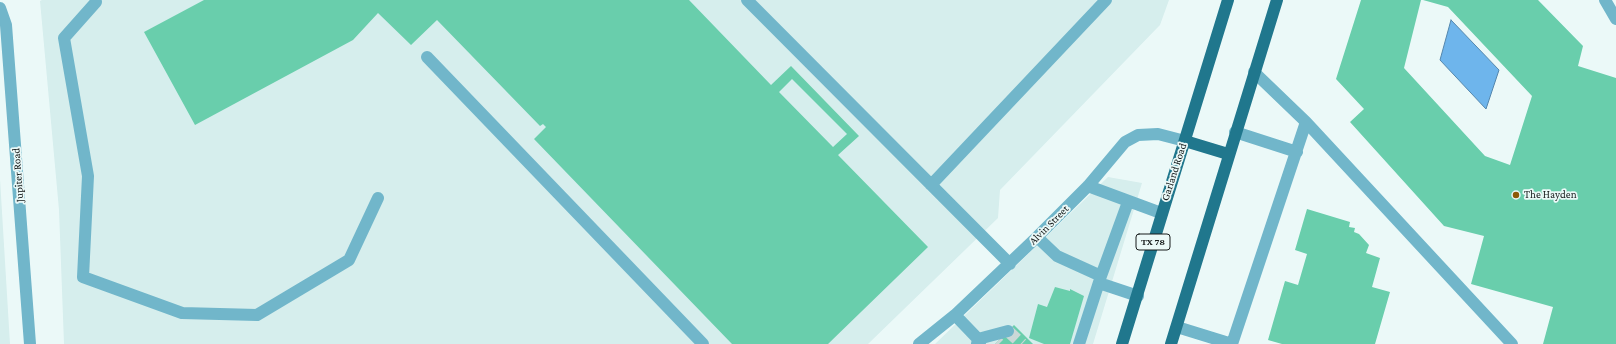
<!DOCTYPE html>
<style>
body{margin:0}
canvas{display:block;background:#ebf9f8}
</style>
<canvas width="1616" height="344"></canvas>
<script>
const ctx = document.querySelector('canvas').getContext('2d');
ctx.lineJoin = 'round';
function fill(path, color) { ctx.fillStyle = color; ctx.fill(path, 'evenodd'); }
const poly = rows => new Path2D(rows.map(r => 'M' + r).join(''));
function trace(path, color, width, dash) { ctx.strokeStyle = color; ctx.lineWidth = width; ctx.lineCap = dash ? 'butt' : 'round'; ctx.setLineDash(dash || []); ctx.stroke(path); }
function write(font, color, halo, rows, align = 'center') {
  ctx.font = font + ' "Crimson Pro",serif'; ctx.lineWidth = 3.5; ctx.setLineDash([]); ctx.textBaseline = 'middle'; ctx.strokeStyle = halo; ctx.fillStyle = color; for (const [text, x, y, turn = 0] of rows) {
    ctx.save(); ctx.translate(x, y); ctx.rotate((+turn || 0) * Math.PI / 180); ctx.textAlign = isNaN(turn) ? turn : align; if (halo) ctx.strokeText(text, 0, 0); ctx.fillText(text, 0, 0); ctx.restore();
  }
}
fill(poly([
 [42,0,1169,0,1160,25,1000,190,998,218,868,344,64,344,59,210,40,1],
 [1108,177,1142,183,1093,344,935,344],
 [0,179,10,344,0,344]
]), '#d6eeed');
const water = poly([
 [1451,20,1499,70,1486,109,1440,60,1451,20]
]);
fill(water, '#6eb5ec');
trace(water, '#5487ad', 1);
fill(poly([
 [204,0,689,0,771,85,791,66,859,136,838,155,928,247,828,344,732,344,534,139,546,127,543,124,540,126,437,20,411,45,378,13,353,40,195,125,144,32],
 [792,79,847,134,833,147,779,92],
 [1361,0,1421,0,1404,68,1485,156,1510,165,1532,96,1448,7,1423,0,1538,0,1583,46,1578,66,1616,78,1616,344,1543,344,1553,307,1471,284,1484,236,1444,226,1350,122,1364,109,1336,79],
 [1307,209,1350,222,1349,227,1355,228,1354,232,1359,234,1369,245,1366,253,1380,258,1372,287,1390,292,1375,344,1282,344,1268,340,1285,281,1298,285,1307,254,1295,250],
 [1055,287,1070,291,1070,289,1084,296,1070,344,1044,344,1029,338,1038,304,1047,307],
 [1014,325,1033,344,995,344]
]), '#69ceac');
trace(poly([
 [1008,331,1022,344],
 [997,342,999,344]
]), '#cbd8d7', 12, [12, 6]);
trace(poly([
 [747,0,1010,264],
 [1605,0,1616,19],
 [96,2,64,38,88,176,83,277,182,313,257,315,349,260,378,198],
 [0,8,6,25,30,344],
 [427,57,703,344],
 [1254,72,1306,122,1512,344],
 [1235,132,1297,152],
 [931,185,1106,0],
 [1088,186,1161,213],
 [1037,237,1057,256,1101,276,1079,344],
 [1101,276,1128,202],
 [1099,283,1138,296],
 [955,315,978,339,977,344],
 [1177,327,1232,344],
 [919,344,955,315,1037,237,1088,186,1125,142,1138,135,1158,134,1185,141],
 [980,344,978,339,1008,331],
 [1232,344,1306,122]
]), '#71b6ca', 12);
trace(poly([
 [1185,141,1228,154],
 [1122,344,1228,0],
 [1171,344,1277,0]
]), '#20778d', 12);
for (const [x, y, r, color] of [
 [1516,195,4,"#8d5a07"]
]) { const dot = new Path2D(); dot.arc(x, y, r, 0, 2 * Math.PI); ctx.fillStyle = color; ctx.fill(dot); trace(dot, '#ebf9f8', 1.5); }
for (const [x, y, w] of [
 [1153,242,34]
]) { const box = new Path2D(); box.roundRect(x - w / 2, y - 8, w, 16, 3); ctx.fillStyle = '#ebf9f8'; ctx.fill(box); trace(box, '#161b1b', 1); }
write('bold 10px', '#161b1b', null, [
 ["TX 78",1153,242]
]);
write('11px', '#161b1b', '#ebf9f8', [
 ["Garland Road",1174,172,-72],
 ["Jupiter Road",18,175,-94],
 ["Alvin Street",1049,225,-45]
]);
write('11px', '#161b1b', '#ebf9f8', [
 ["The Hayden",1524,195]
], 'left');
</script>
